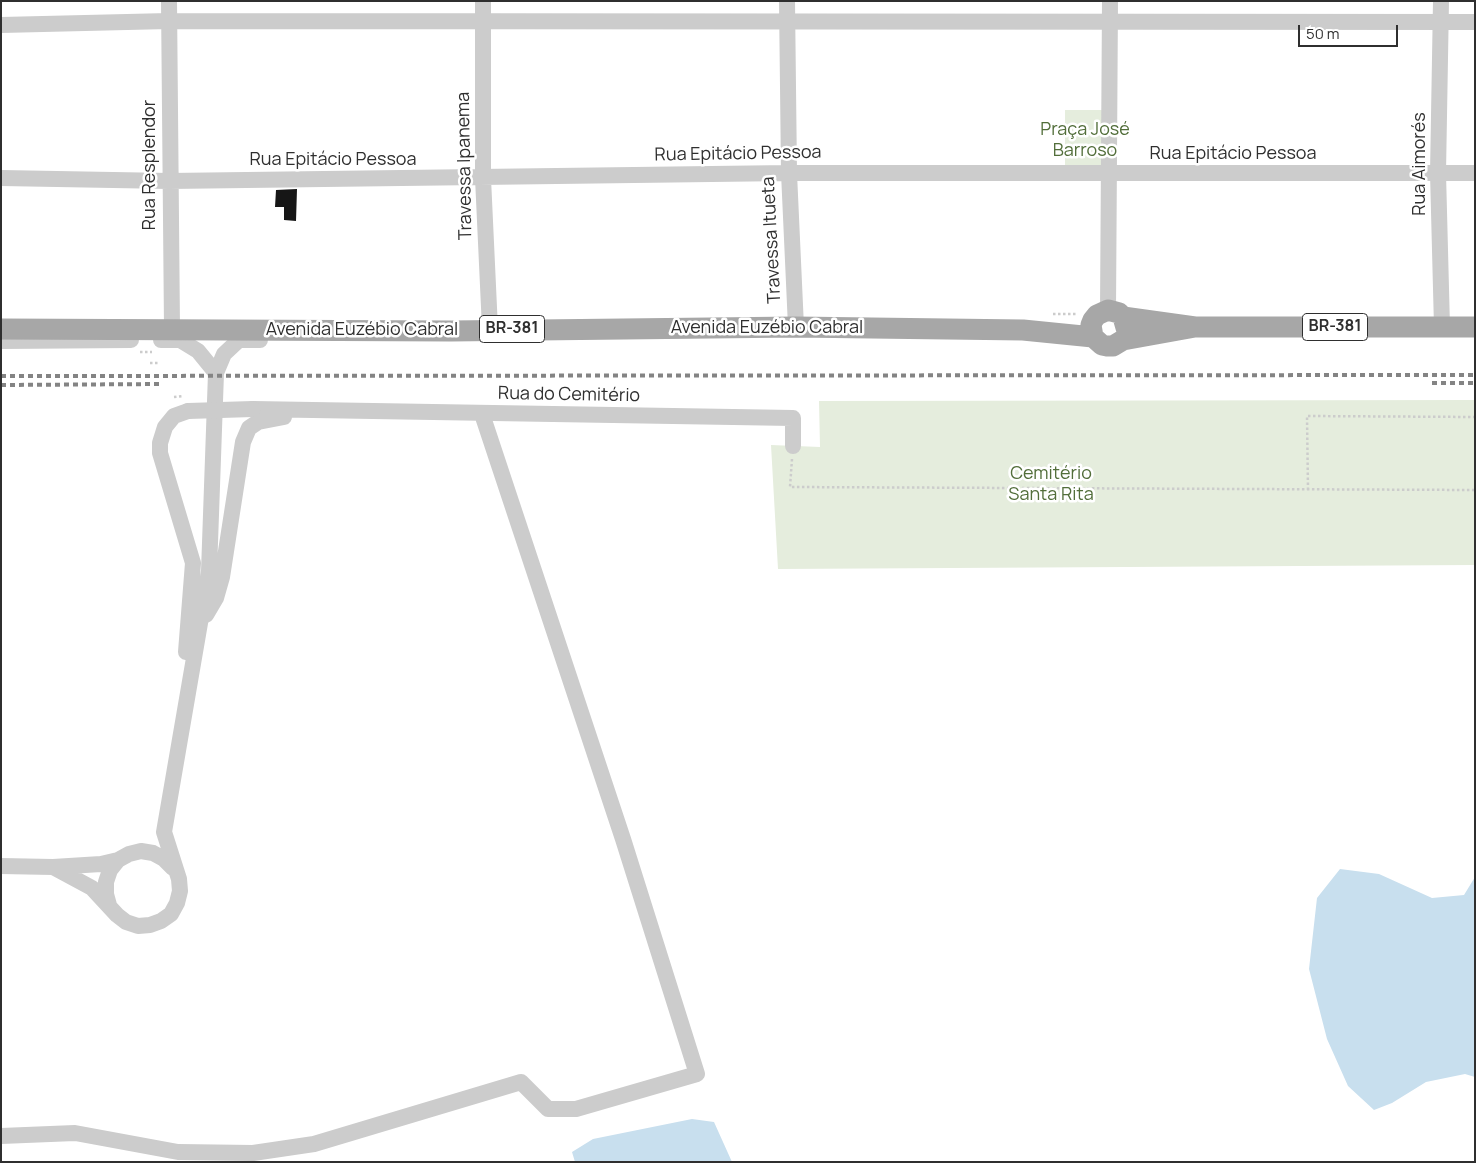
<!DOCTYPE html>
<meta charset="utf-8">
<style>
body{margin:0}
#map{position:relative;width:1476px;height:1163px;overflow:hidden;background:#fff;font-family:Manrope,sans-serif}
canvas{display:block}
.frame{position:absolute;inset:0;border:2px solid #2f2f2f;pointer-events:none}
.scale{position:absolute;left:1298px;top:25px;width:100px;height:22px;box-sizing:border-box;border:2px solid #2f2f2f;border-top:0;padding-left:6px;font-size:15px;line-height:18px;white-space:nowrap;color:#2f2f2f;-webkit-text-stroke:4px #fff;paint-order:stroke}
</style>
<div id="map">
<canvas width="1476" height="1163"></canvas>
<div class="frame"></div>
<div class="scale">50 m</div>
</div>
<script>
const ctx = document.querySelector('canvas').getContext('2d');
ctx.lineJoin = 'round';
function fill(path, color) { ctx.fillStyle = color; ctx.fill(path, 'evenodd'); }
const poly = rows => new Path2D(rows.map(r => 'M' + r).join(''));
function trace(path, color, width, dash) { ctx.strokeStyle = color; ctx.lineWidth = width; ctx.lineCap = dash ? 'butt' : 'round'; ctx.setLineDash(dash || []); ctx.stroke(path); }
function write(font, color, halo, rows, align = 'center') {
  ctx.font = font + ' Manrope,sans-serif'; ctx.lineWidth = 5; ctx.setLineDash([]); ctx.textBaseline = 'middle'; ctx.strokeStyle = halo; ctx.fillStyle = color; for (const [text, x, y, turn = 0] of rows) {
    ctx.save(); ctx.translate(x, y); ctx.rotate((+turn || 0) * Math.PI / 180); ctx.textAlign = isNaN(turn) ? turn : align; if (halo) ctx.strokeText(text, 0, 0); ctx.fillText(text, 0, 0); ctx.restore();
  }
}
fill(poly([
 [1065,110,1104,110,1104,171,1065,171],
 [1475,400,1475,565,778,569,771,445,820,447,819,401]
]), '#e5eddd');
fill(poly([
 [1340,869,1379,874,1432,898,1464,895,1475,877,1475,1077,1465,1074,1426,1082,1392,1103,1374,1110,1348,1086,1327,1039,1309,969,1317,898],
 [692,1119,714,1122,732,1162,575,1162,572,1152,593,1139]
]), '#c8dfee');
fill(poly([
 [297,189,296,221,284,220,284,207,275,207,276,190]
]), '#161616');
trace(poly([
 [1053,314,1077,314],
 [140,352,152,352],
 [150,363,160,363],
 [174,397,183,396],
 [792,459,790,487,1475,490],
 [1308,490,1307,416,1475,417]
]), '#ccc', 2.5, [2.5, 2.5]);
trace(poly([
 [169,1,172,328],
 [483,1,483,178,490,329],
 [787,1,789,173,796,327],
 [1441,1,1438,173,1442,327],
 [1,25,169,21,1475,22],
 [1,178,169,181,789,173,1475,173],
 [1108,310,1110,1],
 [161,340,180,340,198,351,216,373],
 [1,341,131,340],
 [253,409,793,418,793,446],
 [206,615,216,598,222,577,243,442,249,428,258,422,284,417],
 [186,652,193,563,160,453,160,443,165,427,174,416,188,411],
 [1,866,53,867,101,864,118,860],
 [53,867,92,888,117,915,126,922,138,926,150,925,161,921,171,914,177,903,180,891,179,879,164,832,209,571,216,373,224,354,239,340,260,340],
 [109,905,106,894,106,882,110,870,118,860,129,854,141,851,153,853,164,859,173,868],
 [1,1136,75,1133,178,1152,253,1153,314,1144,521,1082,548,1109,576,1109,697,1074,623,839,482,414]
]), '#ccc', 16);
trace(poly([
 [1123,317,1195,327,1475,327],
 [1,329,451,331,796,327,1023,330,1093,337,1102,345,1107,346,1113,346,1123,340,1195,327],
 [1093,337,1091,325,1093,320,1097,315,1108,310,1119,313,1123,317,1127,331]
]), '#a7a7a7', 21);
trace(poly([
 [1,376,1475,375],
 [1432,383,1475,383],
 [1,385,162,384]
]), '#848484', 4, [5, 4]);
trace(poly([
 [188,411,253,409]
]), '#ccc', 16);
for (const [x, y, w] of [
 [1335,327,65],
 [512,329,65]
]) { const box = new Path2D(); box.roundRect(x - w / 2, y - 13.5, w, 27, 4); ctx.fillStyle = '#fff'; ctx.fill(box); trace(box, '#2f2f2f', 1); }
write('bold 16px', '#2f2f2f', null, [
 ["BR-381",1335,327],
 ["BR-381",512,329]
]);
write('18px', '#526e3a', '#fff', [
 ["Praça José",1085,130],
 ["Barroso",1085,151],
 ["Cemitério",1051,474],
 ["Santa Rita",1051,495]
]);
write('18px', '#2f2f2f', '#fff', [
 ["Rua Epitácio Pessoa",738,154,-1],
 ["Rua Epitácio Pessoa",1233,154],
 ["Rua Epitácio Pessoa",333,160],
 ["Rua Aimorés",1420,164,-90],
 ["Rua Resplendor",150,165,-90],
 ["Travessa Ipanema",465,166,-91],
 ["Travessa Itueta",772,240,-93],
 ["Avenida Euzébio Cabral",767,328],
 ["Avenida Euzébio Cabral",362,330],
 ["Rua do Cemitério",569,395,1]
]);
</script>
